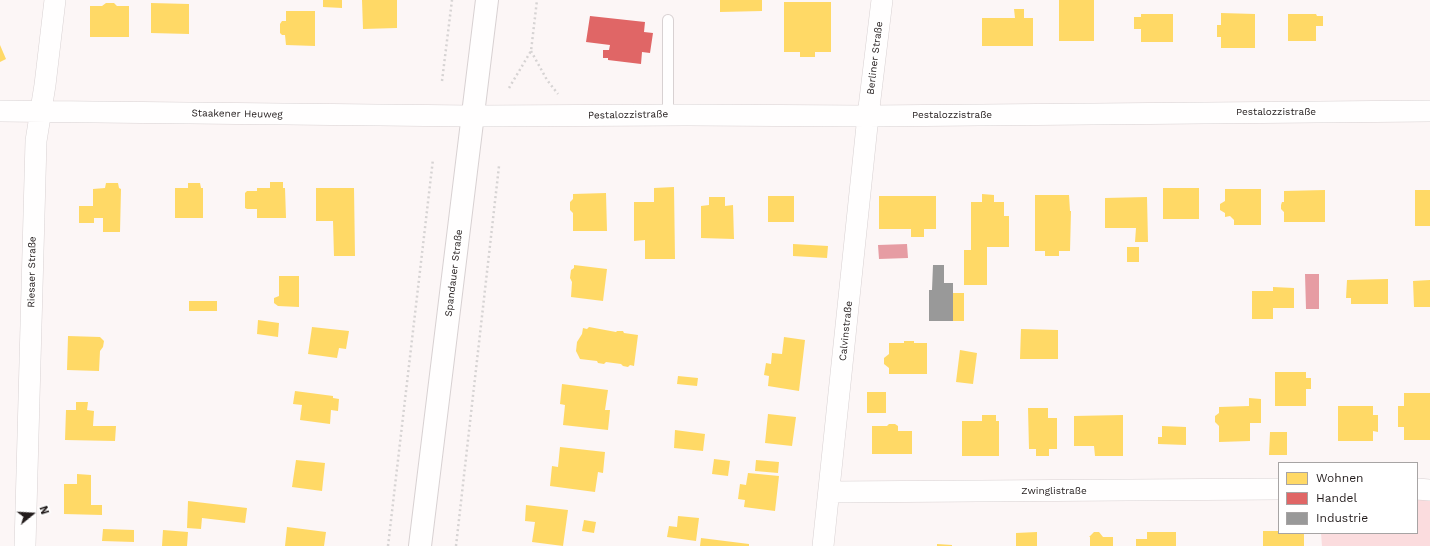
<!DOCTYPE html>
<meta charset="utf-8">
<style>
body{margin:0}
#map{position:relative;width:1430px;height:546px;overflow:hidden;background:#fcf6f6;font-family:"Work Sans",sans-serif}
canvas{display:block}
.legend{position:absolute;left:1278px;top:462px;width:140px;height:72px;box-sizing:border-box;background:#fff;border:1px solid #a7a4a4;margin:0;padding:5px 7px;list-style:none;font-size:12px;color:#221b1b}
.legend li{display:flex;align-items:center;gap:8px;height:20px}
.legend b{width:20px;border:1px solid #a7a4a4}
.north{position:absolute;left:12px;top:494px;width:40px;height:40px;-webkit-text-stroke:3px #fff;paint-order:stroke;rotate:72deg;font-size:11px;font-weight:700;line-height:16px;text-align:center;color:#221b1b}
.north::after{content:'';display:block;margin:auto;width:14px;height:18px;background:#221b1b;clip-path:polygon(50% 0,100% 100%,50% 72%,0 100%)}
</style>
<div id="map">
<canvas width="1430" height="546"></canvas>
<ul class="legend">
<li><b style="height:11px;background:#ffd966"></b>Wohnen</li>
<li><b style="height:11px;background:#e06666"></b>Handel</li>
<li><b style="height:11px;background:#999"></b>Industrie</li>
</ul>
<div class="north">N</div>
</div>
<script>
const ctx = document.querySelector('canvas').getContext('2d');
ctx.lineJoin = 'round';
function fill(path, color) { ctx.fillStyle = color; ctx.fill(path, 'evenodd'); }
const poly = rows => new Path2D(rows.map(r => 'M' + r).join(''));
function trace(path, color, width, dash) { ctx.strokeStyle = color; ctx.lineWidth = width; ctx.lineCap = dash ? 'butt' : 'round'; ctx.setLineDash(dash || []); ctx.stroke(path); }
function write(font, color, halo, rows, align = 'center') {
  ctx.font = font + ' "Work Sans",sans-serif'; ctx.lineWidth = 4; ctx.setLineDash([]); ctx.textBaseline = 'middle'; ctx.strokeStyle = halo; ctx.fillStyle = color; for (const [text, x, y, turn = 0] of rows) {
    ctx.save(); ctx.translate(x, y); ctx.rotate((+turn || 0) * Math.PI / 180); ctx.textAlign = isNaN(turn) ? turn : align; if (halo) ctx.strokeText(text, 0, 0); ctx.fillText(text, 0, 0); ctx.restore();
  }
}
fill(poly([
 [1417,489,1430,490,1430,546,1322,546,1321,533,1417,533]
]), '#fbdcde');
fill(poly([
 [907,244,908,258,879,259,878,245],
 [1305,274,1319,274,1319,309,1306,309]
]), '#e69ca3');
fill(poly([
 [323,0,342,0,342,8,323,7],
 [362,0,397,0,397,28,363,29],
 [720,0,762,0,762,11,720,12],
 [1059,0,1094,0,1094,41,1059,41],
 [784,2,831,2,831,52,815,52,815,57,800,57,800,52,784,52],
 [106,3,114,3,117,6,129,6,129,37,90,37,90,6,102,6],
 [151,3,189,4,189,34,151,33],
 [1014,9,1024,9,1024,18,1033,18,1033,46,982,46,982,18,1015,18],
 [286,11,315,11,315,46,286,45,285,35,282,35,280,33,280,24,282,21,286,21],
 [1221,13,1255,14,1255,48,1221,48,1221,37,1217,37,1217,25,1221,25],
 [1141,14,1173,14,1173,42,1141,42,1141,29,1134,29,1134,17,1141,17],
 [1288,14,1316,14,1317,16,1323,16,1323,26,1316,26,1316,41,1288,41],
 [0,45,6,59,0,62],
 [270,182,283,182,283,188,285,188,286,218,257,218,257,209,247,209,245,208,245,193,247,191,257,191,257,188,270,188],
 [106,183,118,183,119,188,121,189,120,232,103,232,103,218,94,218,94,223,79,223,79,206,93,206,93,189,105,188],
 [188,183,200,183,201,188,203,188,203,218,175,218,175,188,188,188],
 [674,187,675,259,645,259,645,240,634,241,634,202,654,202,654,188],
 [316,188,354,188,355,256,334,256,333,221,316,221],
 [1163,188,1199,188,1199,219,1163,219],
 [1225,189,1261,189,1261,225,1234,225,1234,220,1230,216,1225,217,1225,213,1220,210,1220,204,1225,201],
 [1325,190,1325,222,1284,222,1284,212,1281,209,1281,205,1282,202,1284,202,1284,191],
 [1415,190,1430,190,1430,226,1415,226],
 [606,193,607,231,573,231,573,213,570,210,570,202,573,199,573,194],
 [982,194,994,195,994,202,1004,202,1004,216,1009,216,1009,247,987,247,987,285,964,285,964,250,971,250,971,202,982,202],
 [1035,195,1069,195,1070,211,1071,211,1070,251,1059,251,1059,256,1045,256,1045,251,1035,251],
 [768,196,794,196,794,222,768,222],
 [879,196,936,196,936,229,924,229,924,237,911,237,911,229,879,229],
 [709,197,725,197,725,206,733,205,734,239,701,238,701,206,709,205],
 [1147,197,1148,242,1135,242,1136,228,1105,228,1105,198],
 [793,244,828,246,827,258,793,256],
 [1127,247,1139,247,1139,262,1127,262],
 [574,265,607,269,603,301,571,297,572,282,570,278,571,270,574,268],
 [279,276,299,276,299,307,278,306,274,303,274,298,279,296],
 [1388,279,1388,304,1351,304,1351,298,1346,298,1347,280],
 [1430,280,1430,307,1414,307,1413,281],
 [1273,287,1294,288,1294,308,1273,308,1273,319,1252,319,1252,291,1273,291],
 [953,293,964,293,964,321,953,321],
 [189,301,217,301,217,311,189,311],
 [258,320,279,323,278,337,257,334],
 [312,327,349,331,346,349,339,348,337,358,308,354],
 [589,327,616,332,617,331,623,331,624,333,638,335,634,366,630,365,628,367,623,366,621,364,606,362,604,364,598,363,597,361,580,359,576,351,577,342,582,334,583,328,587,329],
 [1021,329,1058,330,1058,359,1020,359],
 [68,336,100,337,104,341,103,347,100,351,99,371,67,370],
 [784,337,805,340,799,391,768,386,769,376,764,375,766,363,771,364,772,353,782,354],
 [904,341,914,341,914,343,927,343,927,374,889,374,889,368,884,364,884,358,889,354,889,343,904,343],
 [960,350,977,353,973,384,956,382],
 [1275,372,1306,372,1306,378,1311,378,1311,389,1306,389,1306,406,1275,406],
 [678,376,698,378,697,386,677,384],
 [562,384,608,390,605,410,610,410,608,430,563,425,565,405,560,404],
 [295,391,333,396,333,398,339,399,338,411,331,410,330,424,300,420,302,405,293,404],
 [867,392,886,392,886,413,867,413],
 [1404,393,1430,393,1430,440,1404,440,1404,427,1398,427,1398,406,1404,406],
 [1249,398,1261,399,1261,423,1250,423,1250,441,1219,442,1219,426,1215,422,1215,416,1219,413,1219,407,1249,406],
 [76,402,88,402,87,410,94,411,93,426,116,426,115,441,65,440,66,410,76,410],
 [1338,406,1373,406,1373,415,1378,415,1378,432,1373,431,1373,441,1338,441],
 [1028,408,1048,408,1048,418,1057,418,1057,449,1049,449,1049,456,1036,456,1036,449,1029,449],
 [768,414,796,417,792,446,765,443],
 [982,415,996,415,996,421,999,421,999,456,962,456,962,421,982,421],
 [1123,415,1123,456,1095,456,1094,446,1074,446,1074,416],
 [889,424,895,424,898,426,898,431,912,431,912,454,872,454,872,426,887,426],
 [1162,426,1186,427,1186,445,1158,444,1158,437,1162,437],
 [675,430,705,434,703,451,674,448],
 [1270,432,1287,432,1287,455,1269,455],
 [560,447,605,452,603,473,598,472,595,492,550,486,552,466,558,467],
 [714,459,730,461,728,476,712,474],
 [296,460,325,463,322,491,292,487],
 [756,460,779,462,778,473,755,471],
 [748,473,779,476,775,511,744,507,745,500,738,499,740,484,746,485],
 [77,474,91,475,91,505,102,505,102,515,64,514,64,484,77,484],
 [188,501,247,508,245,523,202,518,201,529,187,528],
 [526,505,568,510,563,546,532,542,535,522,525,521],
 [678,516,699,518,696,541,667,537,669,526,677,527],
 [584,520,596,522,594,533,582,531],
 [287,527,326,532,324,546,285,546],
 [103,529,134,530,134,542,102,541],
 [163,530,188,532,187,546,162,546],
 [1263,531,1279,531,1279,533,1304,533,1304,546,1263,546],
 [1037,532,1037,546,1016,546,1016,533],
 [1094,532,1099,532,1103,537,1113,537,1113,546,1090,546,1090,537,1089,537],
 [1147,532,1176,532,1176,546,1136,546,1136,539,1147,539],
 [701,538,749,544,749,546,700,546],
 [937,544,952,545,952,546,937,546]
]), '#ffd966');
fill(poly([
 [590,16,645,22,644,32,653,33,650,53,642,52,641,64,608,60,608,58,603,58,603,50,609,50,610,45,586,42]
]), '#e06666');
fill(poly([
 [933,265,944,265,944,283,953,283,953,321,929,321,929,290,932,290]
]), '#999');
const service = poly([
 [668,115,668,20]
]);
const minor = poly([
 [0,111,473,116,687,115,868,116,1430,111],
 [1417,489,1430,490],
 [829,492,1279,489],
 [25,546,36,141,45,85,55,0],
 [823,546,868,116,882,0]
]);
const secondary = poly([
 [420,546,487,0]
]);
trace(service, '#d8d1d2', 12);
trace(minor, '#d8d1d2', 22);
trace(secondary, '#d8d1d2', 24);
trace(poly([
 [531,51,547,80,558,94],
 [442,81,452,0],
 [509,88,531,51,537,0],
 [388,546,433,159],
 [456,546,499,166]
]), '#d6d3d3', 2.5, [2, 3]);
trace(service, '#fffefe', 10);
trace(minor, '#fffefe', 21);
trace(secondary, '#fffefe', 22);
write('10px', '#221b1b', '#fff', [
 ["Berliner Straße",875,58,-83],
 ["Pestalozzistraße",1276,112],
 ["Staakener Heuweg",237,114,1],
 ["Pestalozzistraße",628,115,-1],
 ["Pestalozzistraße",952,115],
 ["Riesaer Straße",32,272,-89],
 ["Spandauer Straße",454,273,-83],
 ["Calvinstraße",846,331,-84],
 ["Zwinglistraße",1054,491]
]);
</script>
